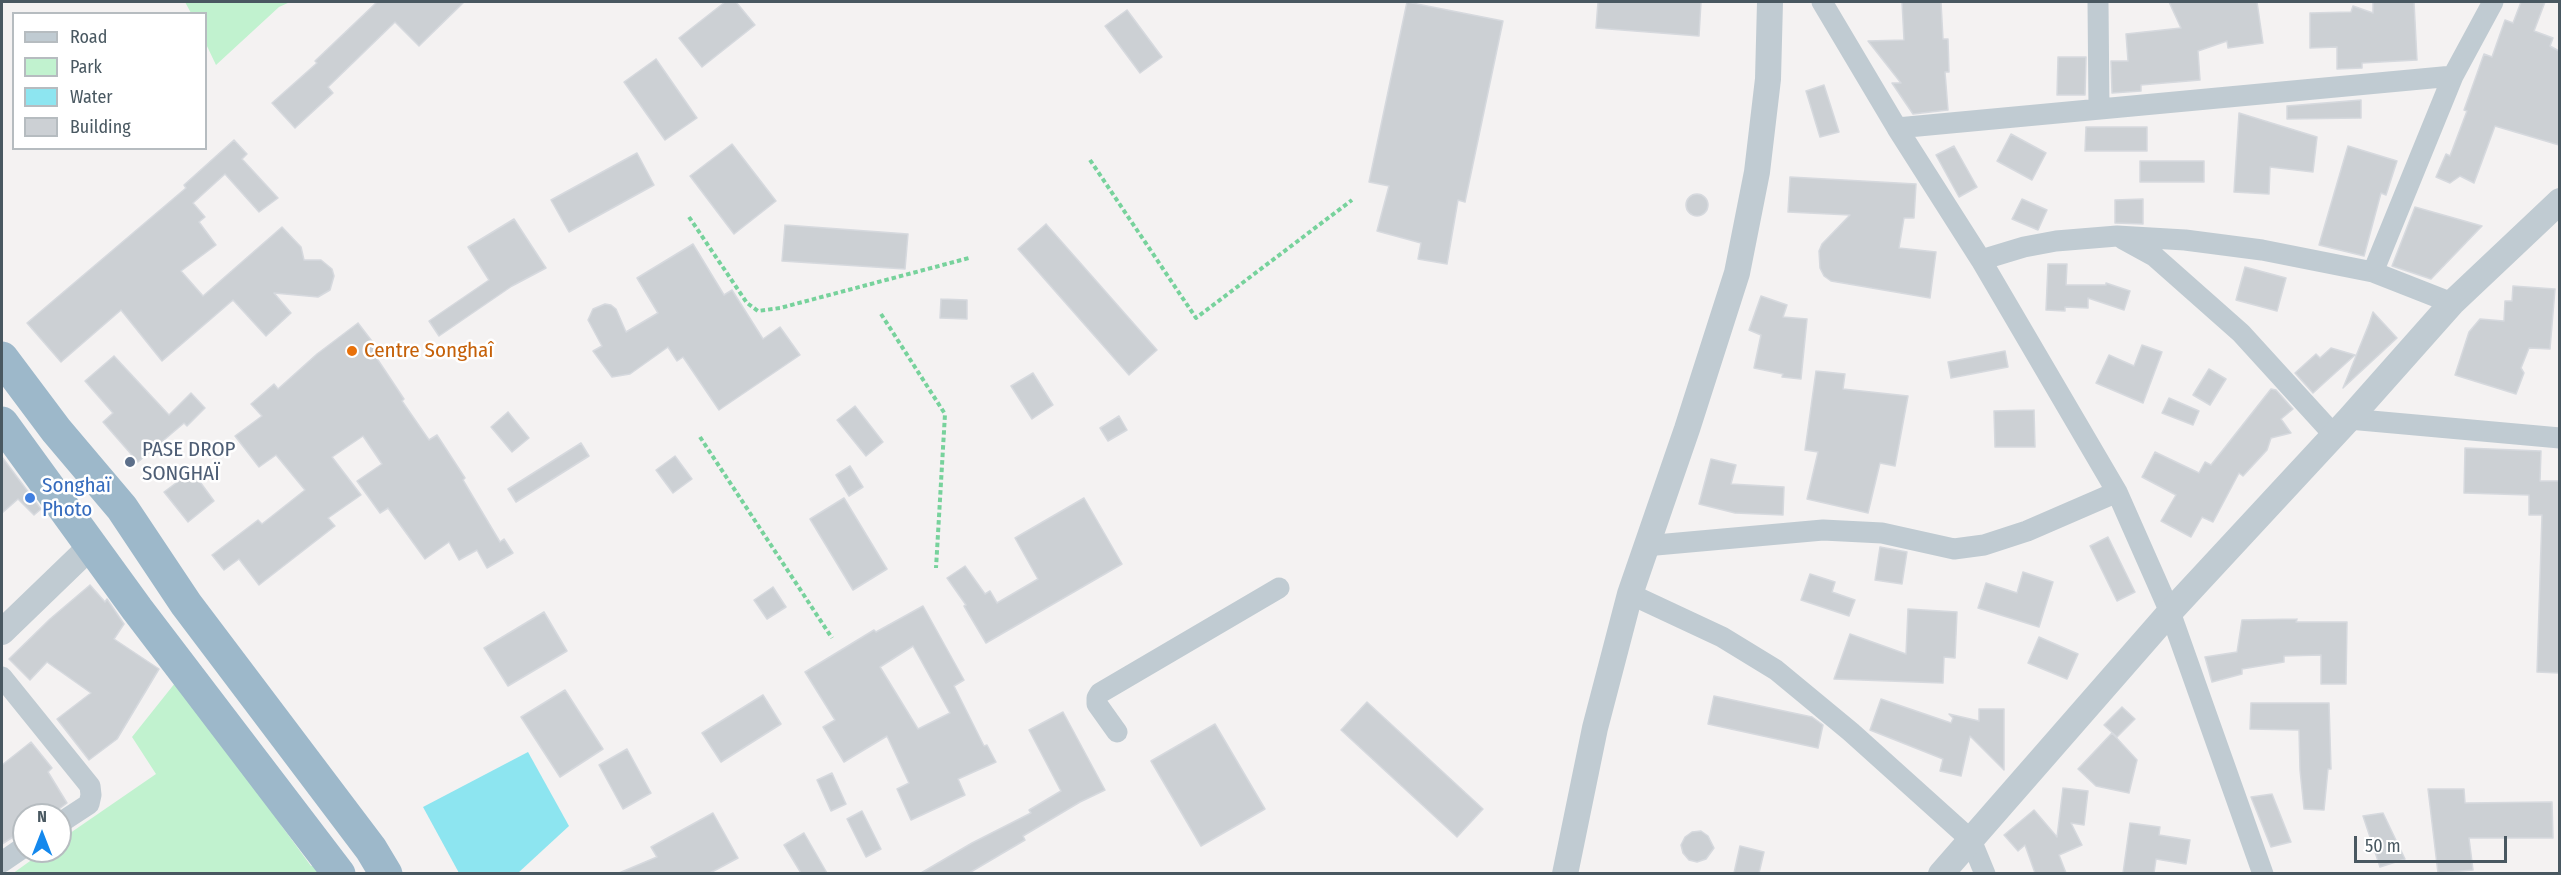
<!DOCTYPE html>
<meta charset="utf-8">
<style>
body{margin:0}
#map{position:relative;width:2561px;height:875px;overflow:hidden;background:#f4f2f2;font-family:"Fira Sans Condensed",sans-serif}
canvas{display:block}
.frame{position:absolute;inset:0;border:3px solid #495861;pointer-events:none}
.legend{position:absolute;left:12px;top:12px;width:195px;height:138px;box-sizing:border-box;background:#fff;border:2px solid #b6bcc0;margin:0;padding:8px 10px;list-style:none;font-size:18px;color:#495861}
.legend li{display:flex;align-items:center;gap:12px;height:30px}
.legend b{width:30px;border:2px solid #b6bcc0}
.north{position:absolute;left:12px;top:803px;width:60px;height:60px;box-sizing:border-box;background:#fff;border:2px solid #b6bcc0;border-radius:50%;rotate:0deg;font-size:16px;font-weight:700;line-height:24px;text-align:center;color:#495861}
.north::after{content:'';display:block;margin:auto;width:21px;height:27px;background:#1488ed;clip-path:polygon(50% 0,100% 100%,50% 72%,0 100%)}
.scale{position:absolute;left:2354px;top:836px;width:153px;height:27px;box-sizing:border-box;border:3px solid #495861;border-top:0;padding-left:8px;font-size:18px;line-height:21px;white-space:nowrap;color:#495861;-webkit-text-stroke:4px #fff;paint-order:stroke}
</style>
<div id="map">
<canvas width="2561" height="875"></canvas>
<div class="frame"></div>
<ul class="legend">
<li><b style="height:8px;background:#c0cbd2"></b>Road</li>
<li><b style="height:16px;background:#c1f2cf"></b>Park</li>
<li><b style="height:16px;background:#8de5f0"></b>Water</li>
<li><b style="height:16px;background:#ccd0d4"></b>Building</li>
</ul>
<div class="north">N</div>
<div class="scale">50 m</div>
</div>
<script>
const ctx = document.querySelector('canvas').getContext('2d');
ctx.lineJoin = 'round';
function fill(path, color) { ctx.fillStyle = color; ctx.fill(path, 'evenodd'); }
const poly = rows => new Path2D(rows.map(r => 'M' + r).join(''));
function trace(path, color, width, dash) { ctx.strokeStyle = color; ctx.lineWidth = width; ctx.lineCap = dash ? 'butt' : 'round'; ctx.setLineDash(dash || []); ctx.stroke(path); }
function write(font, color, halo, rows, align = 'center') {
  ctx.font = font + ' "Fira Sans Condensed",sans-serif'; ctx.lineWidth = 5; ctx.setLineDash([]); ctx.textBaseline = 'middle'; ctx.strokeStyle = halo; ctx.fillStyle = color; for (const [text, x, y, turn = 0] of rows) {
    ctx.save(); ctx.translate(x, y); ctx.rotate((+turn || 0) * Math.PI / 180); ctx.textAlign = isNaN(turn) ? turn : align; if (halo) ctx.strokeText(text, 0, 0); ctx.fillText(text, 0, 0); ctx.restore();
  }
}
fill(poly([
 [185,2,290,2,279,7,216,65,206,44,206,14,191,13],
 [187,668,293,795,281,825,311,866,336,857,349,874,12,874,44,851,60,851,60,840,156,774,132,737]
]), '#c1f2cf');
fill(poly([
 [528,752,569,826,518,873,459,873,423,807]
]), '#8de5f0');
const building = poly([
 [377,2,464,2,419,46,395,22,328,87,333,93,295,128,272,103,317,63,315,61,377,2],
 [725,2,736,2,755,25,702,67,679,38,725,2],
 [1407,2,1503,21,1465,202,1458,200,1447,264,1418,259,1421,243,1377,231,1389,186,1369,182,1407,2],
 [1598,2,1701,2,1699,36,1596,28,1598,2],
 [1902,2,1941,2,1943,39,1948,39,1949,72,1945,72,1948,110,1913,114,1892,83,1901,83,1868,41,1904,40,1902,2],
 [2169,2,2257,2,2263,43,2228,48,2227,41,2198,51,2200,80,2141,85,2141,91,2112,93,2111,61,2128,61,2126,34,2181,28,2169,2],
 [2373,2,2414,2,2417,60,2362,63,2362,68,2337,69,2337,47,2310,48,2310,13,2351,12,2353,6,2373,13,2373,2],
 [2521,2,2545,2,2534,31,2553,38,2550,46,2559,51,2559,145,2495,126,2474,183,2460,176,2450,183,2436,177,2446,154,2450,156,2467,111,2464,110,2484,54,2492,57,2505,20,2513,23,2521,2],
 [1127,10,1162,57,1140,73,1105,26,1127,10],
 [2058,57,2086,57,2085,95,2057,95,2058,57],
 [656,59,697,118,665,140,624,82,656,59],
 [1824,85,1839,132,1820,137,1806,91,1824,85],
 [2361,100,2361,118,2287,119,2287,106,2361,100],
 [2239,113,2317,137,2313,172,2270,167,2269,194,2234,192,2239,113],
 [2086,127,2147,127,2147,151,2085,151,2086,127],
 [2011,134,2046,153,2032,180,1997,161,2011,134],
 [234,140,247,154,242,159,278,198,259,212,225,174,193,203,205,217,199,222,216,245,181,271,203,296,282,227,301,247,304,260,321,260,332,269,334,276,330,290,318,297,274,293,291,313,266,336,233,300,162,361,121,310,61,362,27,323,186,188,184,185,234,140],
 [732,144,776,201,734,234,690,176,732,144],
 [1954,146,1977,187,1959,197,1936,155,1954,146],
 [2348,146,2397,161,2386,195,2381,193,2364,256,2319,245,2348,146],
 [637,153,654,185,569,232,551,200,637,153],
 [2140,161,2204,161,2204,182,2140,182,2140,161],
 [1790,177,1916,184,1914,218,1904,218,1899,248,1936,252,1930,298,1831,281,1824,276,1820,268,1819,251,1822,244,1850,215,1788,212,1790,177],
 '1686 205a11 11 0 1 1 22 0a11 11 0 1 1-22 0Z',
 [2022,199,2047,210,2038,230,2012,219,2022,199],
 [2143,199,2143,224,2115,223,2115,200,2143,199],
 [2415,207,2482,226,2431,279,2392,266,2415,207],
 [514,219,546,268,512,286,439,336,429,321,489,280,468,247,514,219],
 [1046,224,1157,350,1129,375,1018,249,1046,224],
 [785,225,908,234,905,269,782,261,785,225],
 [693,244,724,295,732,290,763,339,780,327,800,355,719,410,683,357,677,361,668,347,630,374,612,377,593,351,602,346,588,320,593,309,605,304,611,305,616,309,626,332,658,313,637,278,693,244],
 [2048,264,2067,264,2066,285,2106,285,2106,283,2130,291,2124,310,2088,298,2088,308,2065,307,2065,311,2046,310,2048,264],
 [2245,267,2286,278,2277,311,2236,300,2245,267],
 [2513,286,2555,289,2550,349,2529,348,2521,368,2524,373,2516,394,2455,375,2469,332,2480,319,2504,321,2505,301,2512,301,2513,286],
 [1761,296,1787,305,1783,317,1807,319,1801,379,1782,377,1783,374,1754,368,1761,335,1749,330,1761,296],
 [941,299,967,300,967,319,940,318,941,299],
 [2373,312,2397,338,2343,388,2369,324,2373,312],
 [358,323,381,353,376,357,404,399,402,401,429,440,437,435,465,478,463,480,500,542,504,539,513,553,487,568,477,550,459,560,449,542,425,559,388,508,380,513,357,481,382,464,363,436,332,457,361,495,328,518,335,526,259,585,239,559,224,570,212,555,258,520,262,524,305,490,276,455,259,467,235,436,262,416,251,404,274,384,278,389,317,354,358,323],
 [2142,345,2162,352,2143,403,2096,383,2109,355,2134,366,2142,345],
 [2331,348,2355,355,2313,393,2295,373,2316,354,2320,358,2331,348],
 [2005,351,2008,367,1951,378,1948,362,2005,351],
 [114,356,169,415,191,393,205,408,187,426,184,423,138,462,103,422,113,413,85,381,114,356],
 [2209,369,2226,379,2210,405,2193,395,2209,369],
 [1816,371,1845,374,1843,389,1908,396,1895,466,1880,463,1868,513,1807,499,1818,452,1805,450,1816,371],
 [1033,373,1053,405,1032,419,1011,386,1033,373],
 [2271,389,2276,390,2293,409,2281,419,2291,433,2271,438,2267,450,2243,476,2239,473,2213,522,2202,517,2191,537,2161,521,2176,495,2142,477,2155,452,2199,473,2205,462,2211,465,2271,389],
 [2169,398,2199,411,2193,425,2162,413,2169,398],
 [855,406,883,442,866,456,837,420,855,406],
 [2034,410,2035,447,1995,447,1994,411,2034,410],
 [508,412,529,438,512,452,491,427,508,412],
 [1119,416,1127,430,1108,441,1100,428,1119,416],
 [581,443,589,456,516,502,508,489,581,443],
 [2465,448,2541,451,2540,481,2559,481,2559,673,2537,672,2542,515,2529,515,2529,495,2464,493,2465,448],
 [675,456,692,479,673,493,656,470,675,456],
 [2,457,41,509,34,515,18,499,2,513,2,457],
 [1711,459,1736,465,1731,484,1784,487,1783,515,1735,513,1699,504,1711,459],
 [850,466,863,487,849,496,836,475,850,466],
 [192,471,214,501,188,522,164,492,192,471],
 [844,498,887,569,853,590,810,519,844,498],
 [1084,498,1122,564,986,643,964,606,966,605,947,578,965,566,985,594,990,591,997,603,1038,579,1015,538,1084,498],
 [2108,537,2135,592,2117,601,2090,546,2108,537],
 [1880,547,1907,552,1902,584,1875,580,1880,547],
 [2023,572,2053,582,2039,627,1978,608,1986,583,2017,593,2023,572],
 [1810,574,1835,582,1832,592,1855,600,1849,616,1801,600,1810,574],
 [90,585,105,602,107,599,124,624,114,639,159,669,117,739,89,760,57,719,91,693,47,662,30,680,9,659,50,619,90,585],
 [773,587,786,607,767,619,754,600,773,587],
 [923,606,964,680,954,686,984,746,987,745,996,762,958,779,965,795,911,820,897,789,909,783,887,736,844,762,823,727,835,720,805,672,874,630,876,632,923,606],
 [913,646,950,713,918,729,880,667,913,646],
 [1908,609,1957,612,1955,658,1944,657,1943,683,1834,679,1850,634,1906,654,1908,609],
 [544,612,567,651,508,686,484,648,544,612],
 [2297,619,2296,622,2347,622,2346,684,2321,684,2321,655,2284,656,2284,662,2242,669,2242,674,2212,682,2205,657,2237,652,2242,620,2297,619],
 [2039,637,2078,654,2067,679,2028,663,2039,637],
 [565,690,603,749,560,777,521,717,565,690],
 [763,695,781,724,721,762,702,733,763,695],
 [1714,696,1812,717,1823,725,1818,748,1708,724,1714,696],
 [1881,699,1951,723,1953,718,1949,714,1979,721,1979,709,2004,709,2004,770,1970,736,1961,776,1940,771,1943,759,1870,730,1881,699],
 [1367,702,1483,809,1457,837,1341,730,1367,702],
 [2251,703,2329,703,2331,769,2328,769,2324,810,2304,809,2300,770,2299,730,2250,729,2251,703],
 [2122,707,2135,719,2117,737,2104,725,2122,707],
 [1063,712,1105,790,1080,802,1023,836,1025,840,969,873,921,873,972,843,1031,813,1029,810,1061,791,1029,730,1063,712],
 [1215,724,1265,809,1201,846,1151,761,1215,724],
 [2112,733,2137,760,2129,793,2096,786,2078,769,2112,733],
 [31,742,52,768,48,772,67,803,51,815,24,815,24,830,2,844,2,765,31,742],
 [627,749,651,793,623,809,599,765,627,749],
 [832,773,846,804,831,811,817,780,832,773],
 [2063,788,2088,791,2084,825,2071,823,2082,845,2059,855,2066,873,2035,873,2025,845,2018,851,2004,835,2034,810,2057,837,2063,788],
 [2428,789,2464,789,2465,803,2552,802,2553,838,2469,838,2473,870,2438,873,2428,789],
 [2272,794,2291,842,2271,847,2251,797,2272,794],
 [862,811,881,849,866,857,847,819,862,811],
 [713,813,738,858,710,873,619,873,657,857,651,847,713,813],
 [2383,813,2405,859,2380,867,2363,816,2383,813],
 [2130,823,2160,827,2159,835,2190,840,2186,864,2156,859,2154,873,2123,873,2130,823],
 [1701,831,1708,836,1714,848,1706,859,1697,862,1689,860,1683,853,1681,845,1685,837,1692,832,1701,831],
 [804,833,827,873,801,873,784,845,804,833],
 [1740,846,1764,852,1759,873,1734,873,1740,846]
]);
fill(building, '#ccd0d4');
trace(building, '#d6d9de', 1.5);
trace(poly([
 [1090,160,1196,318,1352,200],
 [689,217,747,303,758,311,780,308,969,258],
 [881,314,945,414,936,568],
 [700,437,832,638]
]), '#77d29c', 4, [4.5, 3]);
trace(poly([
 [1822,2,1897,128,1981,260,2117,492,2170,612,2263,874],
 [2098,2,2099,109],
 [1897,128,2453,76],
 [2123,239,2154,256,2241,333,2334,435],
 [1981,260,2024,247,2056,241,2117,236,2185,240,2262,250,2373,272,2452,303],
 [2373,272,2453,76,2493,2],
 [2349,419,2560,438],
 [1645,546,1823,530,1882,533,1954,549,1984,545,2027,531,2117,492],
 [1630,594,1722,637,1776,670,1851,732,1971,840,1985,874],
 [2,677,90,786,91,795,89,804,60,823],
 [1117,732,1097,704,1097,698,1100,693,1279,588],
 [2,862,24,847]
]), '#c0cbd2', 21);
trace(poly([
 [2,632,91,546],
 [1565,874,1595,728,1630,594,1687,429,1737,273,1757,172,1768,79,1770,2],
 [1941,874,2170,612,2349,419,2452,303,2560,201]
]), '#c0cbd2', 26);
trace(poly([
 [2,358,56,430,122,508,186,604,371,849,386,874],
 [2,423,137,609,339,874]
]), '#9db8ca', 33);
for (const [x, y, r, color] of [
 [352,351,6,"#e8710a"],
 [130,462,6,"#5c6f8a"],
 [30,498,6,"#3f7fe0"]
]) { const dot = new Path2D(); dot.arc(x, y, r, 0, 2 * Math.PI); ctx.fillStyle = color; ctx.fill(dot); trace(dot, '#fff', 2); }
write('21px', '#c56008', '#fff', [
 ["Centre Songhaî",364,351]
], 'left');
write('21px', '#4e5e75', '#fff', [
 ["PASE DROP",142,450],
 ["SONGHAÏ",142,474]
], 'left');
write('21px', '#366cbe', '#fff', [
 ["Songhaï",42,486],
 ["Photo",42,510]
], 'left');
</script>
